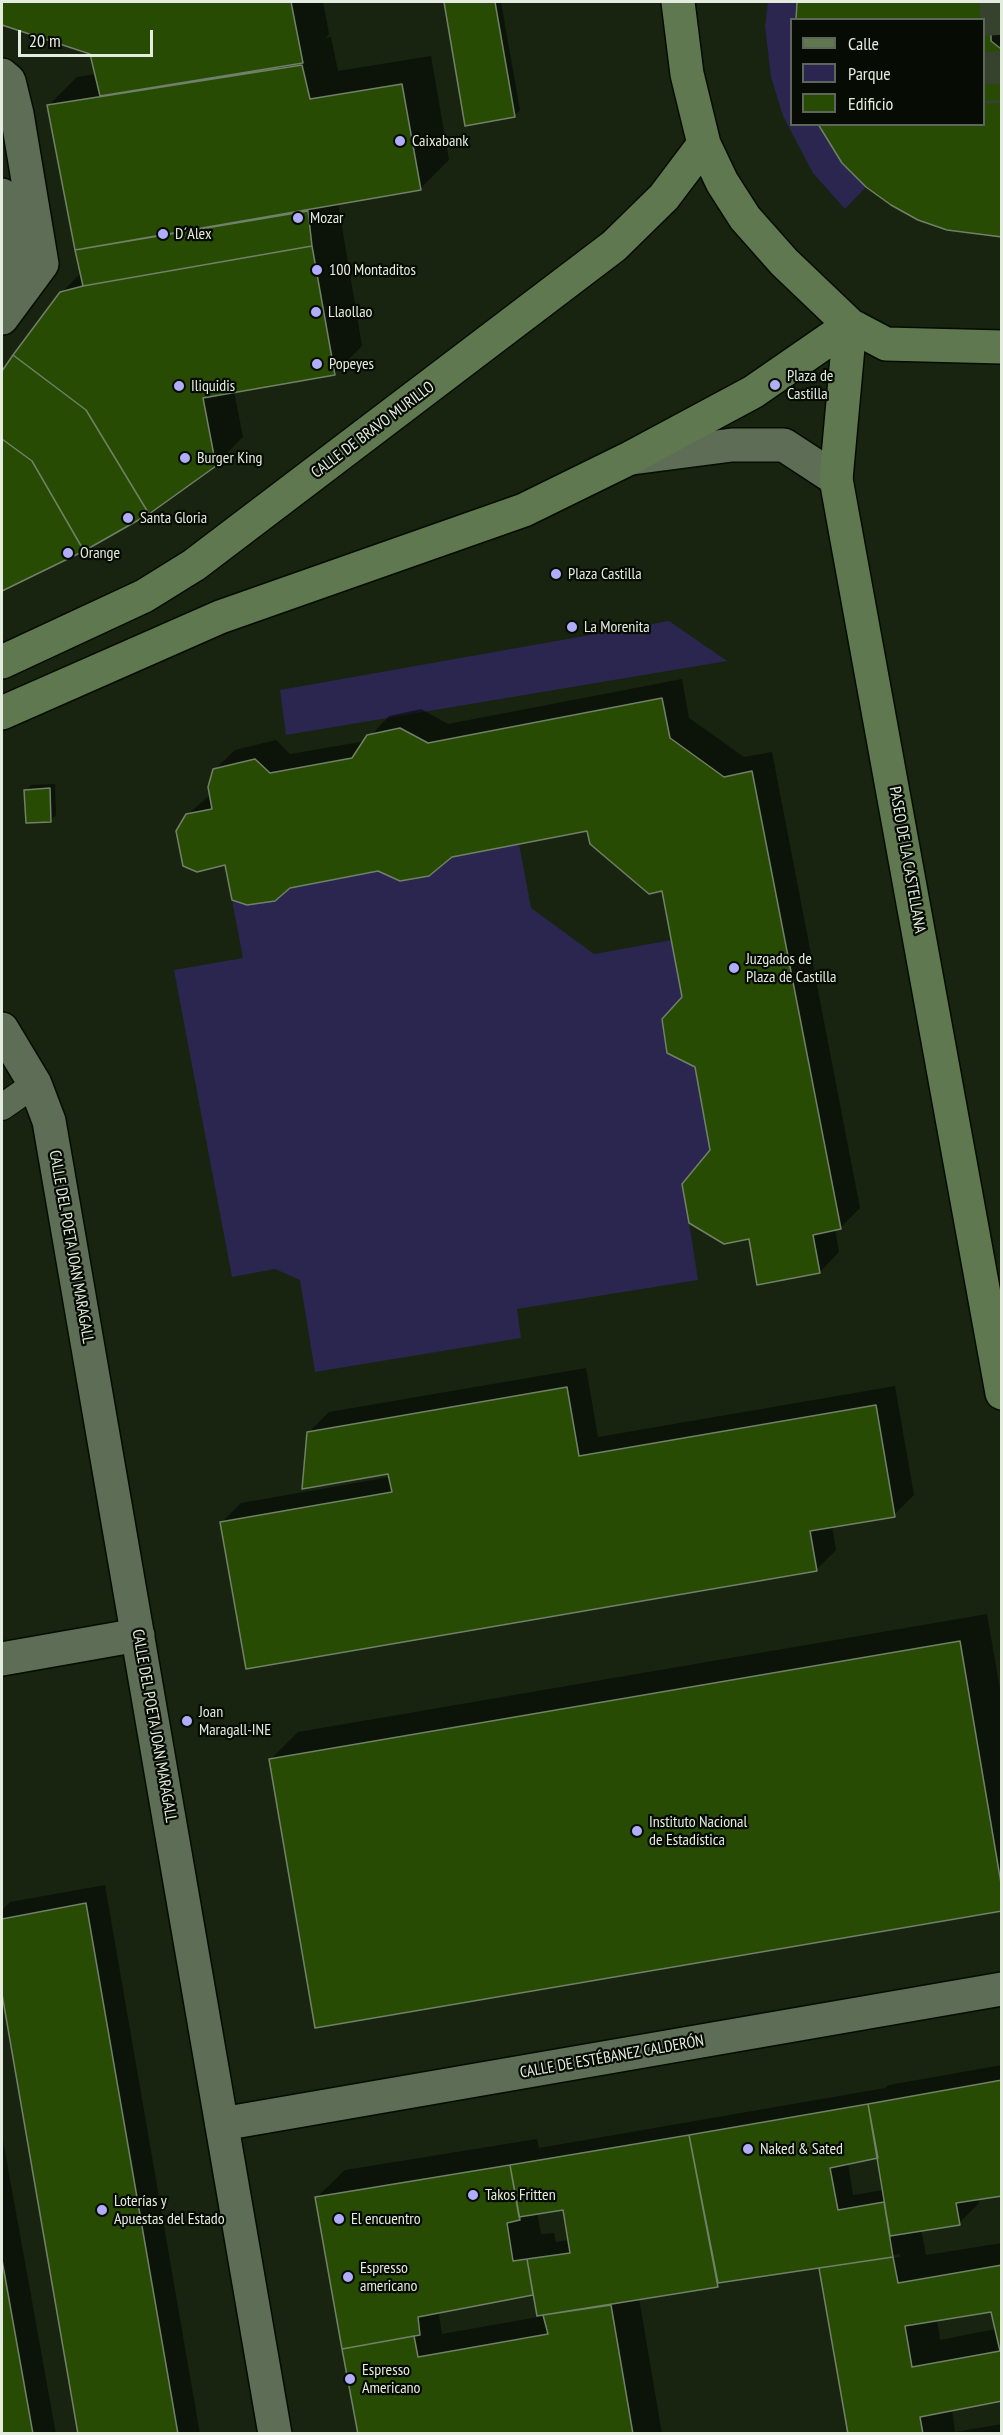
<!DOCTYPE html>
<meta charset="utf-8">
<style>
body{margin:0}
#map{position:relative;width:1003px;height:2435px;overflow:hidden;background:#18240f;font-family:"PT Sans Narrow",sans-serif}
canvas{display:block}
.frame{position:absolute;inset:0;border:3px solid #e3ecde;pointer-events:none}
.legend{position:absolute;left:790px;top:18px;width:195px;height:108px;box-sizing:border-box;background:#060b04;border:2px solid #5e655b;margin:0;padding:8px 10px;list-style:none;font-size:18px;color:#e3ecde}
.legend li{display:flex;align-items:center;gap:12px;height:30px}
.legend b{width:30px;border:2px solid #5e655b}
.scale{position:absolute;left:18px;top:30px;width:135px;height:27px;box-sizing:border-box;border:3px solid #e3ecde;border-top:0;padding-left:8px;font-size:18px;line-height:21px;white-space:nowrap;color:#e3ecde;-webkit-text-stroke:4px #060b04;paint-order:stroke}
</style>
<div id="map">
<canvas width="1003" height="2435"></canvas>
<div class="frame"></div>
<ul class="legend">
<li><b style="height:8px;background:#607850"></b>Calle</li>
<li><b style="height:16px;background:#2a264f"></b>Parque</li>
<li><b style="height:16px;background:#274b02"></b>Edificio</li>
</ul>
<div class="scale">20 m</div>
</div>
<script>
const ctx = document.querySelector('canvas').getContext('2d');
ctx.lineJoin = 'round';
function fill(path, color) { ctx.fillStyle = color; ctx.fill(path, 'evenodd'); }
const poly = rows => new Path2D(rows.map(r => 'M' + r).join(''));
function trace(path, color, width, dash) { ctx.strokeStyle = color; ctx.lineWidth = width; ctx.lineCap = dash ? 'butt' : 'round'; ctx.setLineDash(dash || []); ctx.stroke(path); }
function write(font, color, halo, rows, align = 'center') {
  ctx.font = font + ' "PT Sans Narrow",sans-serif'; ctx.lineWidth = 4.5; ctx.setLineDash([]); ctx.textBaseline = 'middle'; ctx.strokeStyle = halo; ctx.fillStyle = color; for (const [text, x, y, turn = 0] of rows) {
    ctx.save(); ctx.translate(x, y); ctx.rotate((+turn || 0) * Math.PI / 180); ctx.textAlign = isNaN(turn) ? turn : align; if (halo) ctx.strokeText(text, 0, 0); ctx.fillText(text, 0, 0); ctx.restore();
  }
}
fill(poly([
 [768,2,797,2,796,19,792,20,792,124,818,125,842,163,866,187,845,209,813,173,783,116,771,77,765,26],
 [669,621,727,661,286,735,280,690],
 [519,844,531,908,594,954,672,940,682,997,662,1019,667,1052,695,1067,710,1150,683,1184,698,1280,517,1309,521,1338,315,1372,300,1280,275,1269,232,1277,174,970,243,958,232,900,247,905,275,901,290,888,378,871,400,881,429,876,452,857]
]), '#2a264f');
fill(poly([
 [2,2,323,2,329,34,326,38,331,37,338,71,431,56,449,160,420,189,338,203,362,346,334,374,234,391,243,437,215,465,83,549,2,589,2,375,61,293,82,272,49,105,77,77,96,74,91,53,2,23],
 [445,2,501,2,520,110,514,116,466,124],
 [799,2,1002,2,1002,236,948,229,844,162,820,124,984,124,984,20,798,7],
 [682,679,689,718,744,757,772,752,860,1208,840,1228,835,1229,839,1252,820,1272,750,1237,712,1151,663,889,589,829,378,870,227,864,187,815,211,794,214,770,235,750,276,740,290,754,366,741,389,716,421,709,448,724],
 [55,784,56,815,51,820,26,791,31,785],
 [586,1368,598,1437,895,1386,914,1495,894,1515,832,1526,836,1550,816,1570,222,1522,241,1503,390,1477,390,1473,309,1432,329,1412],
 [987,1614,1002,1701,1002,1909,271,1759,298,1732],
 [105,1885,200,2434,79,2434,2,1985,2,1910,10,1902],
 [1002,2065,1002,2195,978,2198,979,2203,959,2223,921,2229,926,2255,1002,2243,1002,2399,952,2409,955,2432,1002,2424,1002,2434,849,2434,821,2269,824,2265,723,2280,718,2286,639,2298,662,2434,359,2434,317,2197,345,2170,537,2139,539,2148,885,2088,889,2085],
 [878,2157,883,2190,853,2195,848,2163],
 [565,2208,570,2240,556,2242,554,2233,541,2234,537,2212],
 [900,2254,900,2257,852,2265,852,2262],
 [534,2291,538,2317,442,2334,439,2315,442,2311],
 [992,2310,996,2329,940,2340,937,2319],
 [2,2135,56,2434,2,2434]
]), '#0007');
const building = poly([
 [2,2,291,2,303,63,100,96,90,54,2,25,2,2],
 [444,2,495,2,515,117,465,126,444,2],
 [797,2,1002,2,1002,237,947,230,918,220,891,205,866,187,842,163,818,124,984,124,984,20,796,20,797,2],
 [1002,24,1002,48,1000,48,991,41,991,33,995,27,1002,24],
 [302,65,310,99,402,84,421,190,75,250,47,105,302,65],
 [308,211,312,246,83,286,75,250,308,211],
 [312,246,335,375,203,398,216,466,149,514,86,410,13,355,60,292,83,286,312,246],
 [13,355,86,410,149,514,84,551,32,461,2,439,2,371,13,355],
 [2,439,32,461,84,551,2,591,2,439],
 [662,698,670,738,724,777,752,771,841,1229,813,1235,820,1273,757,1285,749,1239,724,1244,689,1223,682,1184,710,1150,695,1067,667,1053,662,1019,682,997,662,891,649,894,590,844,587,831,452,857,429,876,400,881,378,871,290,888,275,901,247,905,232,900,225,865,197,872,183,866,176,831,186,814,212,809,208,787,213,769,255,759,270,773,352,758,367,735,400,728,428,743,662,698],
 [50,788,51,822,26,823,24,790,50,788],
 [567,1387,579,1456,876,1405,895,1517,810,1531,817,1571,246,1669,220,1522,392,1492,388,1474,302,1489,307,1432,567,1387],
 [960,1641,1002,1889,1002,1911,315,2028,269,1759,960,1641],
 [86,1903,178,2434,78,2434,2,1994,2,1919,86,1903],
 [1002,2080,1002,2196,956,2203,960,2225,890,2236,868,2104,1002,2080],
 [868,2104,878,2158,830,2168,838,2210,884,2202,893,2257,718,2283,689,2135,868,2104],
 [689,2135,718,2287,537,2316,527,2259,570,2253,563,2210,519,2217,510,2165,689,2135],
 [510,2165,520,2220,507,2223,513,2261,527,2259,533,2295,418,2317,420,2335,342,2349,315,2197,510,2165],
 [893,2257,898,2283,1002,2265,1002,2401,920,2417,923,2434,848,2434,819,2268,893,2257],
 [991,2312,1000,2351,912,2367,905,2326,991,2312],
 [2,2260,33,2434,2,2434,2,2260],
 [611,2305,633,2434,358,2434,342,2349,414,2336,418,2357,548,2334,543,2315,611,2305]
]);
fill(building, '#274b02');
trace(building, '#718068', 1.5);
trace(poly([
 [996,2,1002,103]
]), '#36422e', 33, [33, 16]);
const pedestrian = poly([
 [2,1107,35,1084]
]);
const minor = poly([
 [2,75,9,81,17,114,42,264,2,318],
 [2,195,8,206,17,258,2,282],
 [632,458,732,445,784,445,836,479],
 [222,2124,1002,1989]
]);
const tertiary = poly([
 [2,1029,35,1084,49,1121,275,2434],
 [2,1659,138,1635]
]);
const secondary = poly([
 [678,2,687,74,704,144,722,182,745,218,784,262,850,325,886,344,1002,347],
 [850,325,836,479,1002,1393],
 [2,662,144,596,194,565,614,246,664,197,704,144],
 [2,713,220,617,524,510,630,458,753,392,850,325]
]);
trace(pedestrian, '#040d00', 28);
trace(minor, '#040d00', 36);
trace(tertiary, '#040d00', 36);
trace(secondary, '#040d00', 36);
trace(pedestrian, '#5e6d56', 26);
trace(minor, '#5e6d56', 33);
trace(tertiary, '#5e6d56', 33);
trace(secondary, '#607850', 33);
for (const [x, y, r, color] of [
 [400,141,6,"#b0aefa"],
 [298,218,6,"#b0aefa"],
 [163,234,6,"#b0aefa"],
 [317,270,6,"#b0aefa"],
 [316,312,6,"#b0aefa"],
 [317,364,6,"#b0aefa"],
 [775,385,6,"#b0aefa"],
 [179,386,6,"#b0aefa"],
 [185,458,6,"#b0aefa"],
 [128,518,6,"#b0aefa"],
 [68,553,6,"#b0aefa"],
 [556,574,6,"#b0aefa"],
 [572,627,6,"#b0aefa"],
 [734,968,6,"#b0aefa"],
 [187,1721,6,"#b0aefa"],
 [637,1831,6,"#b0aefa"],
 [748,2149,6,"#b0aefa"],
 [473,2195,6,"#b0aefa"],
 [102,2210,6,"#b0aefa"],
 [339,2219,6,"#b0aefa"],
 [348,2277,6,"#b0aefa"],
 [350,2379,6,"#b0aefa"]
]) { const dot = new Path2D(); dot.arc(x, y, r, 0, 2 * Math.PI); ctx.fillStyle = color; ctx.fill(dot); trace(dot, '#060b04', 2); }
write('16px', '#e3ecde', '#060b04', [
 ["Caixabank",412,141],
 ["Mozar",310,218],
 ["D´Alex",175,234],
 ["100 Montaditos",329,270],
 ["Llaollao",328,312],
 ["Popeyes",329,364],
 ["Plaza de",787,376],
 ["Castilla",787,394],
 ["Iliquidis",191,386],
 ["Burger King",197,458],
 ["Santa Gloria",140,518],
 ["Orange",80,553],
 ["Plaza Castilla",568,574],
 ["La Morenita",584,627],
 ["Juzgados de",746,959],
 ["Plaza de Castilla",746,977],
 ["Joan",199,1712],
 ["Maragall-INE",199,1730],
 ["Instituto Nacional",649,1822],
 ["de Estadística",649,1840],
 ["Naked & Sated",760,2149],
 ["Takos Fritten",485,2195],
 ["Loterías y",114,2201],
 ["Apuestas del Estado",114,2219],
 ["El encuentro",351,2219],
 ["Espresso",360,2268],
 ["americano",360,2286],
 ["Espresso",362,2370],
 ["Americano",362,2388]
], 'left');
write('16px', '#e3ecde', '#060b04', [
 ["CALLE DE BRAVO MURILLO",373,430,-37],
 ["PASEO DE LA CASTELLANA",907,860,80],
 ["CALLE DEL POETA JOAN MARAGALL",71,1247,80],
 ["CALLE DEL POETA JOAN MARAGALL",154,1726,80],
 ["CALLE DE ESTÉBANEZ CALDERÓN",612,2057,-10]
]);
</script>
